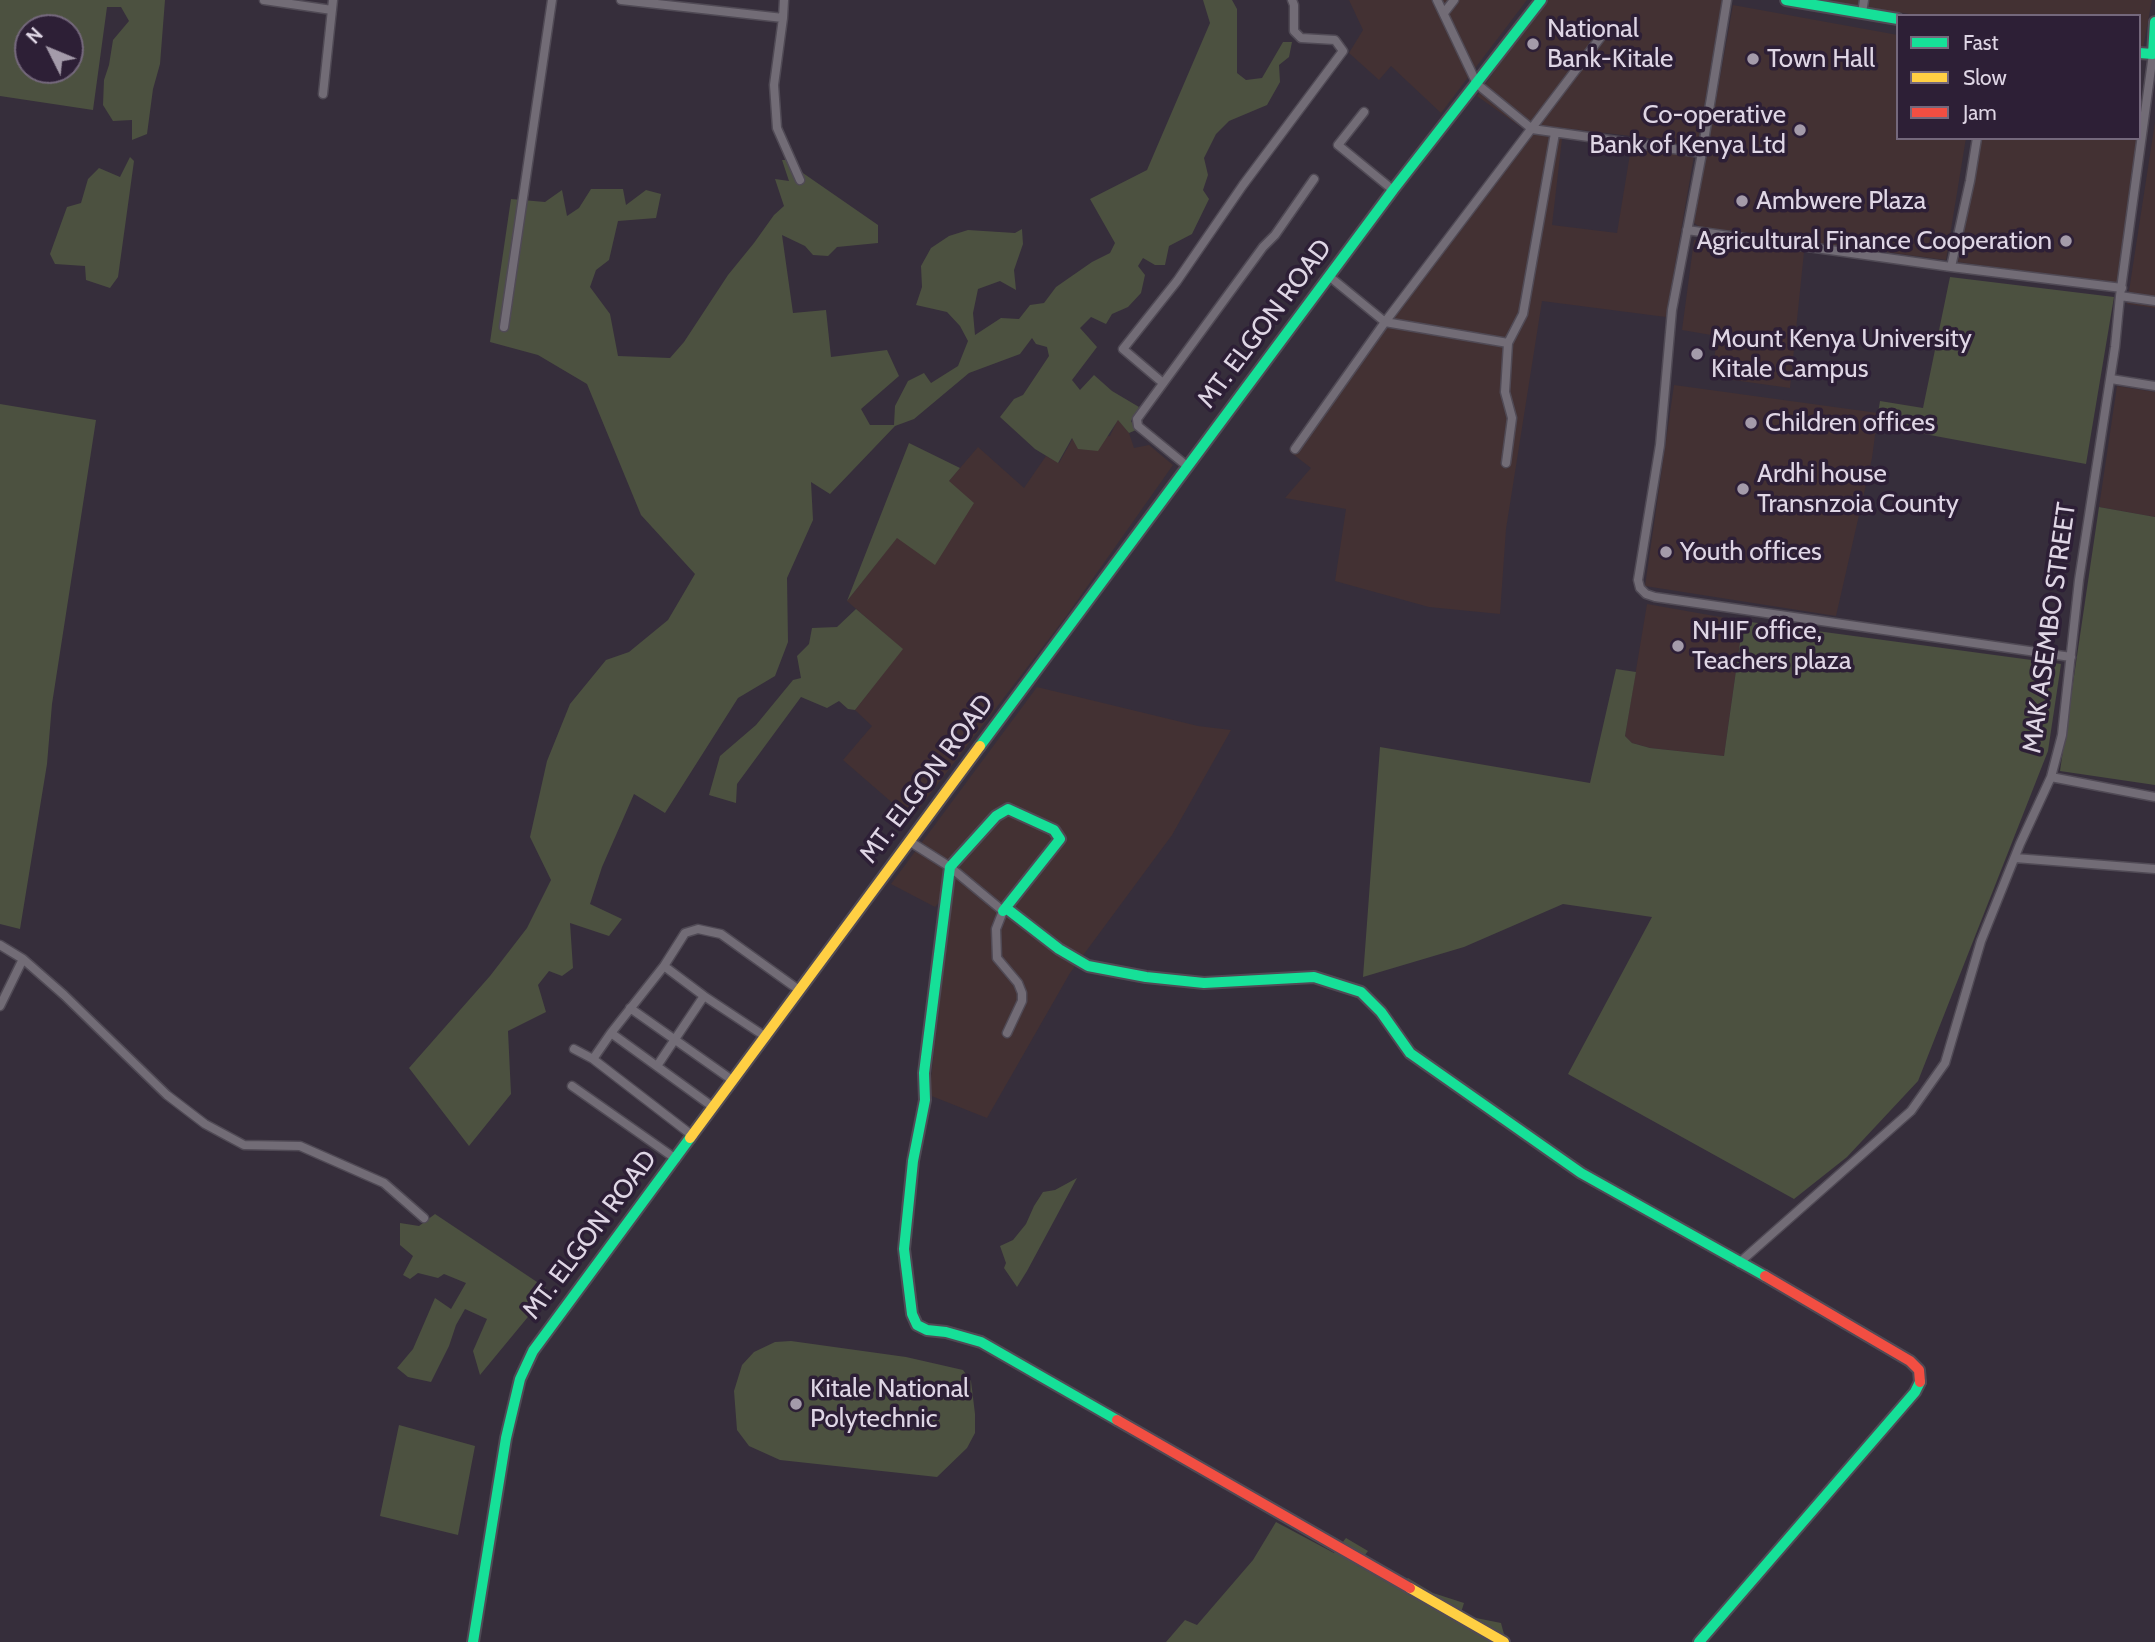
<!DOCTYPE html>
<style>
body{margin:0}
#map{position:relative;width:2155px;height:1642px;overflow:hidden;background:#362e3b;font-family:Cabin,sans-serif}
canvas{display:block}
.legend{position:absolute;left:1896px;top:14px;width:245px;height:126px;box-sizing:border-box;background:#2d1f36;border:2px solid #74687c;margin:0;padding:9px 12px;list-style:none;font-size:21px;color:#dfd6e5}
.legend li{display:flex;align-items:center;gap:14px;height:35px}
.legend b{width:35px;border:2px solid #74687c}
.north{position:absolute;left:14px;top:14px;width:70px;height:70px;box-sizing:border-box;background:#2d1f36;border:2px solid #74687c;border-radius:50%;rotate:313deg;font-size:19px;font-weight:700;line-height:28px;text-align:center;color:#dfd6e5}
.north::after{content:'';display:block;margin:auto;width:24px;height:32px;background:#a49baa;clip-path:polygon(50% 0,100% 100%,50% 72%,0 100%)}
</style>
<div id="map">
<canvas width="2155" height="1642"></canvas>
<ul class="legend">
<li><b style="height:9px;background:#16e098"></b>Fast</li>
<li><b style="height:9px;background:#ffcf43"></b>Slow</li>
<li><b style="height:9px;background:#f24e42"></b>Jam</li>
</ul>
<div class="north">N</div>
</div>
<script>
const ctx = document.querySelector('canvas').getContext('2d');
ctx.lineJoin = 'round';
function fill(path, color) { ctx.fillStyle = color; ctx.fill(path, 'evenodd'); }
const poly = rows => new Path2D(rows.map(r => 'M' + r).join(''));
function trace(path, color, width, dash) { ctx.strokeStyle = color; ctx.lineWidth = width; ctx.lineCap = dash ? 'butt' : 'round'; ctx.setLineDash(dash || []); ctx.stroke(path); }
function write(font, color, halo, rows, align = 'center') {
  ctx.font = font + ' Cabin,sans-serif'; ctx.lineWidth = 7; ctx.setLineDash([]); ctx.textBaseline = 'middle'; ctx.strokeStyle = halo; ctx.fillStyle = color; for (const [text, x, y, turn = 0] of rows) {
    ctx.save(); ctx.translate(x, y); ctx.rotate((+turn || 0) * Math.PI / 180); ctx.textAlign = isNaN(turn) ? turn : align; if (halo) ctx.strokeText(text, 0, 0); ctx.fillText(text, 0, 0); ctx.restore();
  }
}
fill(poly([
 [1349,0,1527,0,1441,113,1391,66,1379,80,1349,53,1363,30],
 [1545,0,1722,0,1697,148,1648,138,1555,127,1527,129,1551,138,1562,139,1552,225,1617,233,1631,148,1694,156,1666,317,1542,301,1506,529,1500,614,1429,607,1335,581,1346,509,1285,498,1311,468,1289,451,1364,346,1525,130,1477,96],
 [1819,0,2152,0,2143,48,2139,48,2139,16,1922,16],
 [1733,5,1898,35,1898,138,1966,138,1946,260,1701,228,1694,223],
 [2155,122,2155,308,2127,304],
 [1980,138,2138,138,2118,284,1958,262],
 [1694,240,1804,252,1790,388,1712,377,1717,336,1682,330],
 [1674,385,1878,413,1872,458,1836,616,1645,586],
 [2117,386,2155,392,2155,517,2099,507],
 [1118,419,1129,433,1134,448,1149,445,1173,465,1065,618,911,819,843,760,872,726,855,710,902,649,847,601,897,537,935,564,949,481,978,447,1024,488,1046,456,1059,463,1073,438,1110,436],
 [1647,604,1743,621,1724,756,1650,748,1632,743,1625,736],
 [1037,687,1198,726,1231,730,1172,835,1070,973,987,1118,929,1095,953,888,935,907,891,884]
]), '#433133');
fill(poly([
 [0,0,165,0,160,64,153,89,147,134,132,140,132,120,113,121,103,105,104,80,109,65,113,40,129,21,121,7,107,7,93,110,0,96],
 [28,28,70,28,70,70,28,70],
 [1203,0,1232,0,1237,9,1237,73,1246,80,1262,78,1283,42,1292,42,1289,57,1279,65,1280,82,1267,105,1229,121,1216,134,1204,158,1208,175,1203,190,1209,199,1192,234,1169,246,1165,265,1155,265,1143,258,1138,266,1145,275,1141,293,1128,307,1112,314,1106,324,1091,317,1080,328,1097,347,1072,380,1080,390,1094,375,1112,391,1139,407,1131,421,1136,430,1129,433,1118,420,1098,451,1078,449,1072,438,1058,463,1035,449,1000,417,1014,399,1023,395,1049,356,1047,347,1036,344,1032,338,1020,354,969,373,914,419,895,426,830,494,811,482,813,520,787,578,788,642,775,676,738,698,665,813,634,794,602,867,590,904,622,919,609,936,570,923,573,968,562,976,549,971,538,985,546,1012,508,1031,511,1094,469,1146,409,1068,490,976,527,928,551,880,530,837,547,761,570,704,606,660,629,652,668,620,695,574,641,515,587,384,538,355,490,342,511,199,545,202,562,190,567,216,579,208,591,189,623,189,626,205,646,190,661,194,656,218,618,221,609,260,596,270,590,287,610,314,618,356,670,358,684,342,728,275,754,243,774,215,784,206,775,179,789,181,782,160,797,160,800,171,878,225,878,243,837,247,828,256,813,255,805,246,782,235,793,313,826,310,831,357,887,350,899,376,861,409,870,425,894,425,895,406,908,381,924,373,931,383,958,366,968,341,960,326,947,312,916,305,922,287,921,266,931,248,949,236,968,230,1015,233,1022,229,1023,244,1014,270,1016,290,1000,281,978,289,973,313,975,335,1001,318,1019,319,1030,305,1044,303,1056,287,1092,262,1110,253,1115,243,1090,199,1147,170,1210,23],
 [130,157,134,161,118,277,110,288,86,280,85,266,55,264,50,254,67,207,81,203,88,179,99,168,120,177],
 [1950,277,2114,297,2086,464,1876,425,1880,401,1923,408],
 [0,404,96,420,52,704,47,764,20,929,0,924],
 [909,443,960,468,949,481,974,503,935,565,897,538,847,601],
 [2099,507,2155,517,2155,785,2060,771],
 [856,609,903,649,855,710,848,709,839,701,827,708,801,697,737,784,736,803,709,795,720,756,756,725,793,680,801,678,797,656,809,644,812,628,837,627],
 [1743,621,2061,664,2048,751,1918,1081,1847,1157,1794,1199,1568,1074,1652,917,1563,904,1464,947,1363,977,1380,747,1590,783,1616,669,1636,672,1625,736,1632,743,1650,748,1724,756],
 [1077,1178,1027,1271,1017,1287,1004,1268,1006,1263,1000,1246,1013,1240,1026,1224,1034,1206,1043,1192,1055,1190],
 [435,1214,546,1288,532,1312,480,1375,473,1351,487,1319,465,1309,456,1325,449,1346,431,1382,408,1377,397,1368,413,1349,435,1298,451,1309,466,1283,444,1274,438,1278,418,1273,410,1279,403,1275,413,1256,400,1245,400,1223,419,1226],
 [791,1341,906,1357,963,1370,971,1381,975,1414,975,1433,967,1448,937,1477,780,1460,749,1446,737,1430,734,1391,742,1365,754,1352,775,1342],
 [399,1425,475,1446,458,1535,380,1516],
 [1276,1522,1334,1553,1346,1538,1368,1551,1357,1565,1397,1588,1408,1578,1433,1593,1464,1603,1458,1622,1476,1618,1501,1623,1506,1642,1166,1642,1185,1620,1197,1625,1253,1560]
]), '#4c5140');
const street = poly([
 [264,0,332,10],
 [621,0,783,18,784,0],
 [1437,0,1477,84,1532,129,1702,153],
 [1727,0,1702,153,1672,310,1660,445,1638,580,1640,588,1646,594,1655,597,2071,657],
 [1444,13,1454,0],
 [1862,13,1864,0],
 [783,18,774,85,777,128,800,180],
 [323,94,333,0],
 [1364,112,1338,145,1393,190],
 [1687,230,1951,267,2122,288],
 [1951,267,1970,181,1977,138],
 [1330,277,1385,322,1600,38],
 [2120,296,2155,301],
 [504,327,552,0],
 [2111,379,2155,386],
 [1163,383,1123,349,1177,281,1243,185,1343,51,1335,40,1301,38,1294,31,1294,5,1292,0],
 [1295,449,1385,322,1508,343,1523,314,1555,133],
 [1506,463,1512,418,1505,392,1508,343],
 [1187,466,1138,426,1137,419,1263,247,1275,235,1314,179],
 [2051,777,2155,797],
 [909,841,950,867,1003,911,996,929,997,958,1018,983,1022,993,1022,1001,1007,1033],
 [2015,858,2155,869],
 [0,945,23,959,64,995,167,1095,205,1124,244,1145,300,1146,384,1183,424,1218],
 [664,966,704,996,766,1037],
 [0,1006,23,959],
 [630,1008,732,1080],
 [574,1049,593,1059,693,1136],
 [593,1059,611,1033],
 [657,1066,704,996],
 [572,1086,676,1159],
 [713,1107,611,1033,664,966,685,933,698,929,721,934,799,990],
 [1739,1263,1911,1111,1945,1063,1981,941,2020,844,2051,777,2062,735,2079,580,2115,347,2120,296,2153,54]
]);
const fast = poly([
 [1786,0,1898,19],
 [2139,53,2153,54,2155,22],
 [980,746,1393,190,1541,0],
 [1006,908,1059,949,1088,966,1146,977,1204,983,1314,977,1361,992,1381,1012,1410,1053,1581,1173,1765,1276],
 [1003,911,1060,839,1054,830,1008,809,996,816,950,867,924,1073,925,1100,913,1161,904,1249,912,1314,917,1325,927,1330,946,1332,981,1342,1117,1420],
 [473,1642,506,1438,520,1379,533,1351,690,1138],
 [1699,1642,1915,1392,1920,1382]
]);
const slow = poly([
 [690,1138,980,746],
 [1410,1588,1504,1642]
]);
const jam = poly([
 [1765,1276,1910,1361,1919,1370,1920,1382],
 [1117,1420,1410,1588]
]);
trace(street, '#504a55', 11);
trace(fast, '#504a55', 14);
trace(slow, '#504a55', 14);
trace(jam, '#504a55', 14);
trace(street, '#726c76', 8);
trace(fast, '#16e098', 10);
trace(slow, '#ffcf43', 10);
trace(jam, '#f24e42', 10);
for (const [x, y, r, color] of [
 [1533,44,7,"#a49baa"],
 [1753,59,7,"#a49baa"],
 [1800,130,7,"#a49baa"],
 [1742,201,7,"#a49baa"],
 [2066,241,7,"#a49baa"],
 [1697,354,7,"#a49baa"],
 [1751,423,7,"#a49baa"],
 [1743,489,7,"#a49baa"],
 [1666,552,7,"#a49baa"],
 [1678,646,7,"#a49baa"],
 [796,1404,7,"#a49baa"]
]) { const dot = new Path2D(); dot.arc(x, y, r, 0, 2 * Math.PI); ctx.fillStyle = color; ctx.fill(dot); trace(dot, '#2d1f36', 2.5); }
write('26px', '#dfd6e5', '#2d1f36', [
 ["National",1547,29],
 ["Bank-Kitale",1547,59],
 ["Town Hall",1767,59],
 ["Co-operative",1786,115,"right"],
 ["Bank of Kenya Ltd",1786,145,"right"],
 ["Ambwere Plaza",1756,201],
 ["Agricultural Finance Cooperation",2052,241,"right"],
 ["Mount Kenya University",1711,339],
 ["Kitale Campus",1711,369],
 ["Children offices",1765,423],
 ["Ardhi house",1757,474],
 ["Transnzoia County",1757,504],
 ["Youth offices",1680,552],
 ["NHIF office,",1692,631],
 ["Teachers plaza",1692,661],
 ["Kitale National",810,1389],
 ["Polytechnic",810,1419]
], 'left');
write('26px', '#dfd6e5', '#2d1f36', [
 ["MT. ELGON ROAD",1265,324,-53],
 ["MAK ASEMBO STREET",2050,628,-82],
 ["MT. ELGON ROAD",927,779,-53],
 ["MT. ELGON ROAD",590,1235,-53]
]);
</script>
